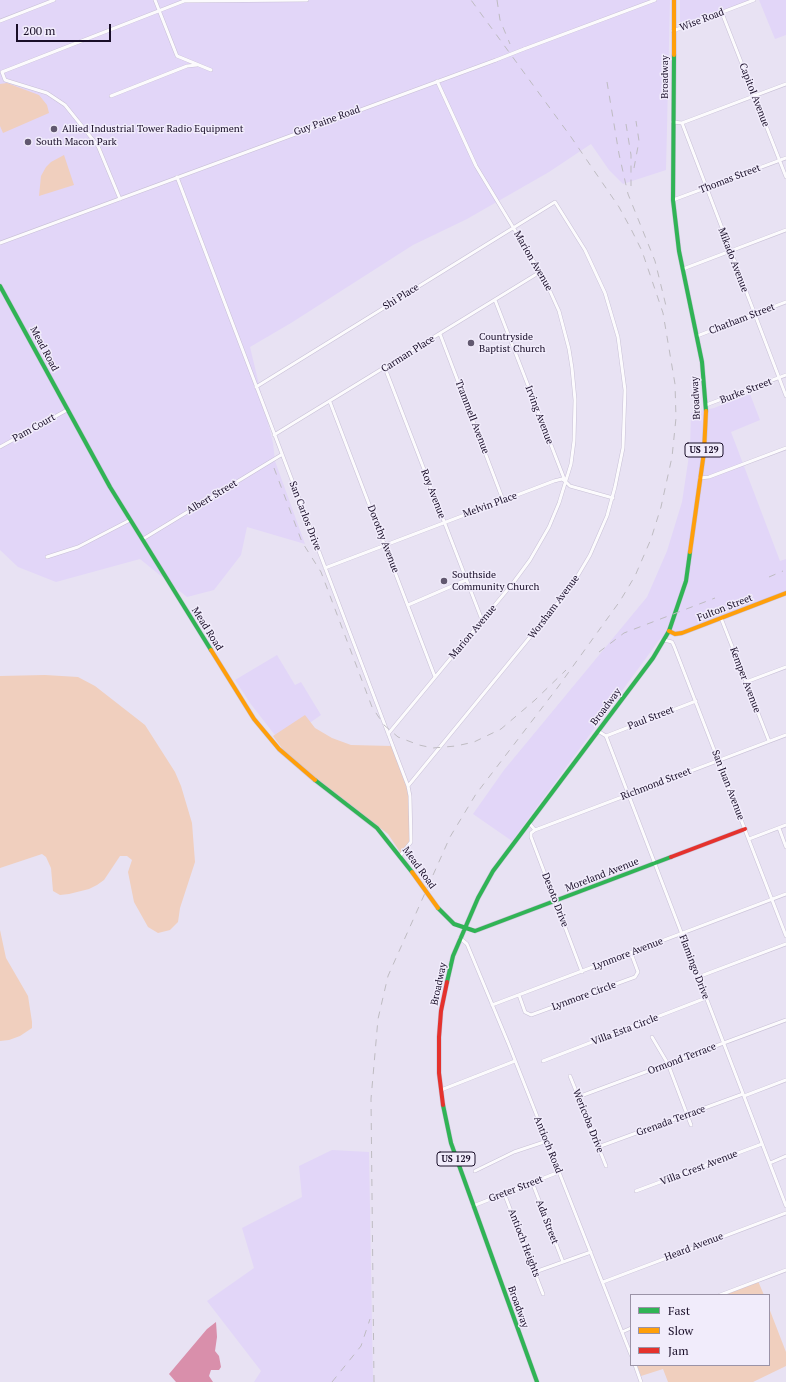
<!DOCTYPE html>
<style>
body{margin:0}
#map{position:relative;width:786px;height:1382px;overflow:hidden;background:#e8e2f3;font-family:"PT Serif",serif}
canvas{display:block}
.legend{position:absolute;left:630px;top:1294px;width:140px;height:72px;box-sizing:border-box;background:#f1ecfb;border:1px solid #9b93a7;margin:0;padding:5px 7px;list-style:none;font-size:12px;color:#190e28}
.legend li{display:flex;align-items:center;gap:8px;height:20px}
.legend b{width:20px;border:1px solid #9b93a7}
.scale{position:absolute;left:16px;top:24px;width:95px;height:18px;box-sizing:border-box;border:2px solid #190e28;border-top:0;padding-left:5px;font-size:12px;line-height:14px;white-space:nowrap;color:#190e28;-webkit-text-stroke:3px #f1ecfb;paint-order:stroke}
</style>
<div id="map">
<canvas width="786" height="1382"></canvas>
<ul class="legend">
<li><b style="height:5px;background:#30b455"></b>Fast</li>
<li><b style="height:5px;background:#ff9f0a"></b>Slow</li>
<li><b style="height:5px;background:#e5322d"></b>Jam</li>
</ul>
<div class="scale">200 m</div>
</div>
<script>
const ctx = document.querySelector('canvas').getContext('2d');
ctx.lineJoin = 'round';
function fill(path, color) { ctx.fillStyle = color; ctx.fill(path, 'evenodd'); }
const poly = rows => new Path2D(rows.map(r => 'M' + r).join(''));
function trace(path, color, width, dash) { ctx.strokeStyle = color; ctx.lineWidth = width; ctx.lineCap = dash ? 'butt' : 'round'; ctx.setLineDash(dash || []); ctx.stroke(path); }
function write(font, color, halo, rows, align = 'center') {
  ctx.font = font + ' "PT Serif",serif'; ctx.lineWidth = 3; ctx.setLineDash([]); ctx.textBaseline = 'middle'; ctx.strokeStyle = halo; ctx.fillStyle = color; for (const [text, x, y, turn = 0] of rows) {
    ctx.save(); ctx.translate(x, y); ctx.rotate((+turn || 0) * Math.PI / 180); ctx.textAlign = isNaN(turn) ? turn : align; if (halo) ctx.strokeText(text, 0, 0); ctx.fillText(text, 0, 0); ctx.restore();
  }
}
fill(poly([
 [0,0,670,0,666,170,623,184,609,170,591,144,549,172,467,219,413,245,291,323,250,347,273,443,275,461,305,544,247,527,241,555,214,590,187,597,140,559,56,582,18,567,0,550],
 [680,0,751,0,680,27],
 [759,0,786,0,786,35,775,39],
 [750,394,760,420,731,432,780,561,786,559,786,592,660,639,512,841,473,814,504,770,647,597,667,551,682,502,690,449,691,413,714,408],
 [277,655,295,685,301,682,321,715,281,743,250,703,235,680],
 [332,1150,369,1152,373,1382,254,1382,261,1371,207,1301,254,1268,242,1228,302,1197,299,1166]
]), '#e2d6f8');
fill(poly([
 [7,83,39,95,47,105,49,113,3,133,0,126,0,84],
 [64,155,74,185,39,196,41,176,46,167,51,162],
 [45,675,78,677,95,686,145,725,175,772,181,786,192,823,195,862,180,908,178,922,170,930,158,933,148,927,134,902,128,872,132,860,127,856,120,856,104,880,97,885,89,889,69,894,60,895,53,891,51,868,46,857,42,854,0,868,0,676],
 [305,715,315,728,332,738,351,745,392,746,408,787,410,798,411,839,408,849,402,855,388,834,307,772,284,751,273,736],
 [0,930,6,958,28,996,32,1022,32,1028,20,1036,9,1040,0,1041],
 [758,1281,764,1295,723,1295],
 [769,1308,786,1352,786,1366,753,1382,668,1382,663,1369,641,1376,637,1365,769,1365]
]), '#f0cfbe');
fill(poly([
 [216,1322,217,1337,215,1351,219,1356,221,1367,219,1370,211,1370,209,1376,213,1382,176,1382,169,1374,207,1329]
]), '#d98fab');
const street = poly([
 [155,0,177,56,211,70],
 [722,13,786,177],
 [0,21,54,0],
 [673,31,754,0],
 [524,49,655,0],
 [111,96,187,66,197,65],
 [673,122,682,123,786,84],
 [682,123,786,396],
 [177,177,408,786,410,796,411,842,400,856],
 [120,199,98,146,65,105,47,93,5,80,2,72,184,1,307,0],
 [673,200,786,158],
 [0,243,496,60],
 [683,269,786,230],
 [495,300,565,481,570,486,613,498],
 [440,334,503,500],
 [697,336,786,302],
 [385,368,482,620],
 [256,387,555,202,585,250,605,293,618,337,625,390,623,448,615,487,607,516,590,555,571,587,408,786],
 [330,402,435,677],
 [706,405,786,375],
 [274,435,540,272],
 [0,447,67,410],
 [700,478,709,477,786,448],
 [143,539,281,455],
 [47,557,78,547,130,520],
 [325,568,554,481,562,479,565,481],
 [408,605,466,580],
 [721,618,769,741],
 [664,640,672,642,674,646,786,936],
 [746,682,786,667],
 [598,731,606,736,786,1206],
 [388,734,513,583,530,560,549,527,559,503,571,464,574,441,575,400,572,368,569,349,559,311,545,280,476,166,437,81],
 [606,736,696,701],
 [529,823,535,830],
 [779,828,786,847],
 [749,839,786,825],
 [460,938,467,944,509,1045,631,1355],
 [582,972,531,837,531,833,535,830,786,735],
 [698,977,786,944],
 [519,995,525,1012,531,1015,635,977,638,972,631,953],
 [492,1005,786,894],
 [652,1037,668,1064,691,1125],
 [543,1061,706,998],
 [570,1076,606,1166],
 [441,1090,515,1061],
 [744,1096,786,1080],
 [578,1097,786,1020],
 [598,1147,743,1094],
 [770,1163,786,1156],
 [475,1171,514,1152,547,1141],
 [532,1182,563,1262],
 [636,1191,762,1144],
 [504,1193,543,1294],
 [473,1206,559,1172],
 [535,1272,591,1252],
 [603,1282,786,1213],
 [720,1295,786,1270],
 [622,1332,631,1328],
 [635,1365,641,1382]
]);
const fast = poly([
 [674,55,673,200,679,251,702,362,706,411],
 [0,286,110,487,211,650],
 [315,780,377,828,412,872],
 [438,908,454,924,475,931,671,857],
 [447,982,453,956,478,898,493,871,653,658,669,631,686,581,690,552],
 [443,1105,451,1143,537,1382]
]);
const slow = poly([
 [674,55,674,0],
 [690,552,704,452,706,411],
 [669,631,675,634,682,633,786,593],
 [211,650,254,719,279,749,315,780]
]);
const jam = poly([
 [671,857,745,829],
 [443,1105,439,1073,439,1037,441,1011,447,982]
]);
trace(street, '#c8c0d6', 4);
trace(fast, '#c8c0d6', 5);
trace(slow, '#c8c0d6', 5);
trace(jam, '#c8c0d6', 5);
trace(street, '#fcfbfd', 3);
trace(fast, '#30b455', 4);
trace(slow, '#ff9f0a', 4);
trace(jam, '#e5322d', 4);
trace(poly([
 [497,0,500,20,510,44],
 [607,82,619,154,628,194,655,261,667,310],
 [626,124,631,155,631,186],
 [634,168,639,141,636,121],
 [274,468,302,542,321,572,372,707,384,725,398,737,419,745,433,748,456,746,474,742,501,729,535,700,566,670],
 [769,577,783,571],
 [599,652,624,633,715,598],
 [332,1382,361,1346,370,1319],
 [374,1382,371,1099,378,1019,388,976,450,837,476,794,558,687,620,601,635,576,651,539,661,507,672,457,676,418,675,384,663,313,642,251,631,229,619,207,571,137,471,0]
]), '#bebbc1', 1, [7, 7]);
const streetBridge = poly([
 [496,60,524,49]
]);
const slowBridge = poly([
 [412,872,438,908]
]);
trace(streetBridge, '#c8c0d6', 4, []);
trace(slowBridge, '#c8c0d6', 5, []);
trace(streetBridge, '#fcfbfd', 3);
trace(slowBridge, '#ff9f0a', 4);
for (const [x, y, r, color] of [
 [54,129,4,"#61586f"],
 [28,142,4,"#61586f"],
 [471,343,4,"#61586f"],
 [444,581,4,"#61586f"]
]) { const dot = new Path2D(); dot.arc(x, y, r, 0, 2 * Math.PI); ctx.fillStyle = color; ctx.fill(dot); trace(dot, '#f1ecfb', 1.5); }
for (const [x, y, w] of [
 [704,450,38],
 [456,1159,38]
]) { const box = new Path2D(); box.roundRect(x - w / 2, y - 7, w, 14, 3); ctx.fillStyle = '#f1ecfb'; ctx.fill(box); trace(box, '#190e28', 1); }
write('bold 9px', '#190e28', null, [
 ["US 129",704,450],
 ["US 129",456,1159]
]);
write('10px', '#190e28', '#f1ecfb', [
 ["Wise Road",702,20,-21],
 ["Broadway",665,77,-90],
 ["Capitol Avenue",754,95,69],
 ["Guy Paine Road",327,121,-20],
 ["Thomas Street",730,179,-21],
 ["Mikado Avenue",733,260,69],
 ["Marion Avenue",533,261,60],
 ["Shi Place",401,297,-32],
 ["Chatham Street",742,319,-21],
 ["Mead Road",44,349,62],
 ["Carman Place",408,354,-32],
 ["Burke Street",746,391,-21],
 ["Broadway",696,398,-93],
 ["Irving Avenue",539,415,69],
 ["Trammell Avenue",472,417,69],
 ["Pam Court",34,428,-29],
 ["Roy Avenue",433,494,69],
 ["Albert Street",212,497,-31],
 ["Melvin Place",490,505,-20],
 ["San Carlos Drive",305,516,69],
 ["Dorothy Avenue",383,539,69],
 ["Worsham Avenue",554,607,-53],
 ["Fulton Street",725,608,-21],
 ["Mead Road",207,629,58],
 ["Marion Avenue",473,632,-50],
 ["Kemper Avenue",745,680,69],
 ["Broadway",606,707,-53],
 ["Paul Street",651,718,-21],
 ["Richmond Street",656,784,-21],
 ["San Juan Avenue",728,785,69],
 ["Mead Road",419,868,54],
 ["Moreland Avenue",602,875,-21],
 ["Desoto Drive",555,900,69],
 ["Lynmore Avenue",628,954,-21],
 ["Flamingo Drive",694,967,69],
 ["Broadway",439,984,-78],
 ["Lynmore Circle",584,996,-20],
 ["Villa Esta Circle",625,1030,-21],
 ["Ormond Terrace",682,1059,-21],
 ["Wericoba Drive",588,1121,68],
 ["Grenada Terrace",671,1121,-20],
 ["Antioch Road",548,1145,68],
 ["Villa Crest Avenue",699,1168,-21],
 ["Greter Street",516,1189,-21],
 ["Ada Street",547,1222,69],
 ["Antioch Heights",524,1243,69],
 ["Heard Avenue",694,1247,-21],
 ["Broadway",518,1307,70]
]);
write('10px', '#190e28', '#f1ecfb', [
 ["Allied Industrial Tower Radio Equipment",62,129],
 ["South Macon Park",36,142],
 ["Countryside",479,337],
 ["Baptist Church",479,349],
 ["Southside",452,575],
 ["Community Church",452,587]
], 'left');
</script>
